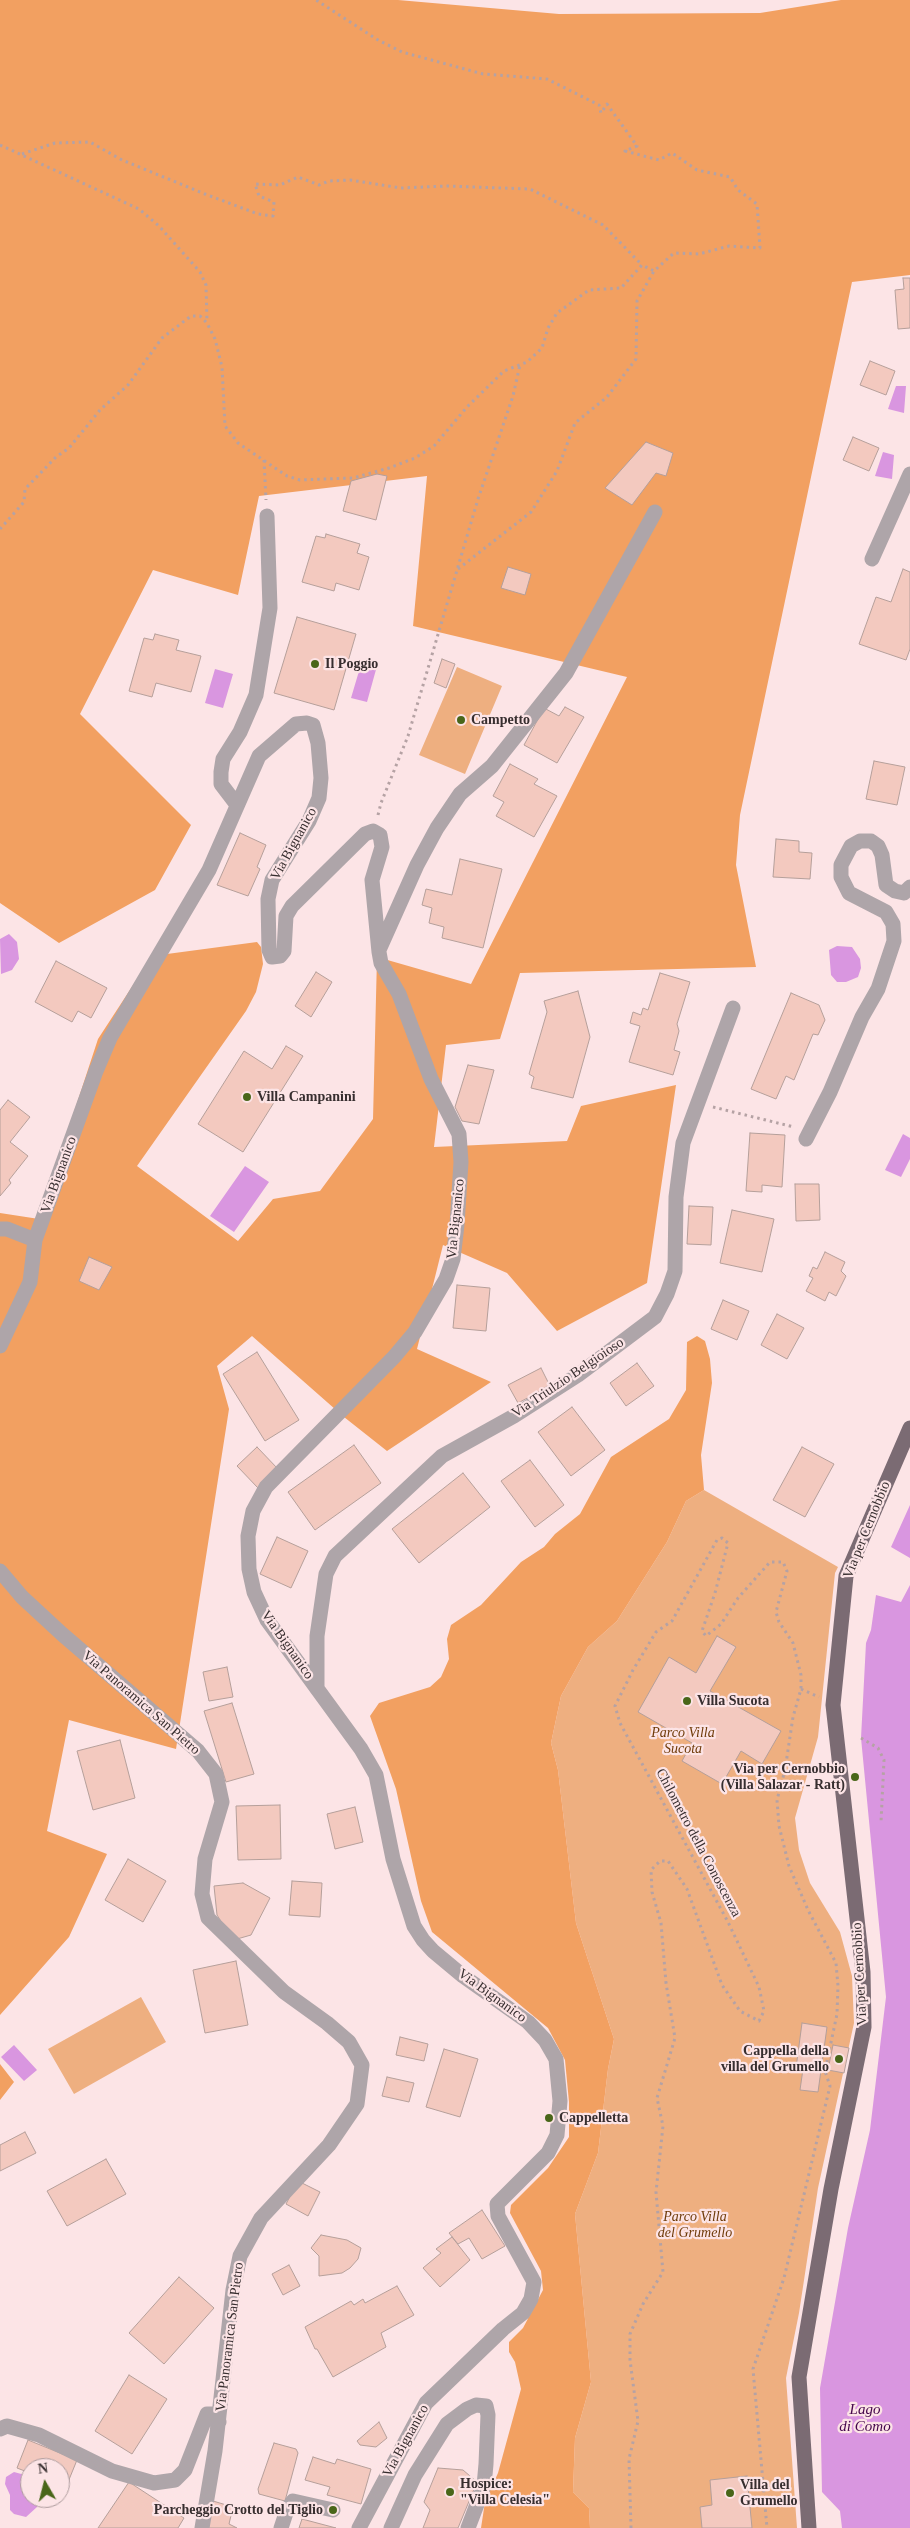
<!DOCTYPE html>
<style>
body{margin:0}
#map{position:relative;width:910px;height:2528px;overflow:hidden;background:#fce4e6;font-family:Georgia,serif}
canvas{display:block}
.north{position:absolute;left:20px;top:2458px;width:50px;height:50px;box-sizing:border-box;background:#fce4e6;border:1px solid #ad9b9d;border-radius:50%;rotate:352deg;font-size:14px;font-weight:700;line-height:20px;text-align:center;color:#372e2f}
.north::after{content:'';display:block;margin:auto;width:18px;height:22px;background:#496619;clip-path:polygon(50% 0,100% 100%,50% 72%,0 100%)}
</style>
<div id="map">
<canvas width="910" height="2528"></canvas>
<div class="north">N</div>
</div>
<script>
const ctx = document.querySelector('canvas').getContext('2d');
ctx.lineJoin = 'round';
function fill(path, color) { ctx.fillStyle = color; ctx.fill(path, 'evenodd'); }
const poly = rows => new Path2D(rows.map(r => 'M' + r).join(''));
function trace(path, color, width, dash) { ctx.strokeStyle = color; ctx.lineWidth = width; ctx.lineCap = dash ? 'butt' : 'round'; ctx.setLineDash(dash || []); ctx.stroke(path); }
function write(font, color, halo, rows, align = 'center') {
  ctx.font = font + ' Georgia,serif'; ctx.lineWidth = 4.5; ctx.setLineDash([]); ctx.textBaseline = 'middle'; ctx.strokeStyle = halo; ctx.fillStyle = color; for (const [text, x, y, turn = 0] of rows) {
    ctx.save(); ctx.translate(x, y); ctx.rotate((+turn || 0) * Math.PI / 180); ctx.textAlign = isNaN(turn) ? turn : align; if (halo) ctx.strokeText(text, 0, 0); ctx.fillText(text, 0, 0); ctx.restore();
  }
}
fill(poly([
 [457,667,502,686,465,774,419,755],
 [704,1490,838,1567,835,1573,818,1737,795,1818,799,1850,810,1883,840,1932,852,1976,854,2023,818,2188,799,2313,786,2378,797,2528,590,2528,589,2508,573,2492,575,2438,591,2382,575,2214,598,2153,608,2069,614,2039,576,1923,558,1770,551,1743,561,1696,588,1647,617,1621,667,1542,686,1501],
 [141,1997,166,2042,74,2094,48,2049]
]), '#eeaf80');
fill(poly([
 [0,0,398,0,559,14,760,13,841,0,910,0,910,275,852,282,740,815,736,865,756,967,520,973,500,1039,446,1045,434,1147,567,1141,581,1106,676,1085,647,1283,557,1331,507,1273,443,1245,417,1349,491,1382,387,1451,344,1417,252,1336,217,1366,229,1409,176,1749,69,1720,47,1831,107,1854,69,1937,0,2015,0,1213,39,1219,98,1039,152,956,257,942,261,947,263,964,256,992,246,1011,137,1166,238,1241,273,1199,320,1191,373,1119,377,957,471,984,627,677,413,626,427,476,259,496,238,595,153,570,80,714,191,825,155,890,59,943,0,903],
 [697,1336,705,1341,710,1359,712,1383,701,1455,704,1490,686,1501,667,1542,617,1621,588,1647,561,1696,551,1743,558,1770,576,1923,614,2039,608,2069,598,2153,575,2214,591,2382,575,2438,573,2492,589,2508,590,2528,481,2528,485,2502,498,2473,521,2389,515,2362,509,2352,509,2342,523,2328,543,2290,541,2271,510,2213,511,2205,548,2168,569,2137,569,2102,565,2060,548,2028,432,1932,421,1901,396,1789,370,1716,379,1703,430,1687,441,1677,449,1659,447,1639,451,1625,481,1605,521,1562,544,1547,555,1534,580,1514,611,1457,669,1419,686,1390,687,1342],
 [0,2064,14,2082,0,2100]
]), '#f2a061');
fill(poly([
 [896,386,906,386,904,413,888,409],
 [883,452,894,455,892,479,875,476],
 [362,661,377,666,367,702,351,698],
 [215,669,233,674,223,708,205,703],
 [9,934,17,942,19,959,12,970,1,974,0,939],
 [837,946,852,947,860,959,861,968,858,977,846,982,837,982,831,975,829,950],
 [903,1134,910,1138,910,1159,901,1177,885,1170],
 [245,1166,269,1182,234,1232,210,1216],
 [910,1505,910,1558,891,1547],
 [910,1585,910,2528,842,2528,840,2511,822,2492,820,2388,848,2228,870,2130,886,1997,861,1738,866,1643,871,1630,876,1595,901,1602],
 [14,2045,37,2070,24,2081,1,2057],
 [14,2472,25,2475,30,2480,30,2498,40,2498,37,2507,26,2517,14,2514,10,2510,10,2495,5,2484,6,2477]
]), '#d996e0');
const building = poly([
 [903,278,910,278,910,328,898,329,895,290,904,289,903,278],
 [870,361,895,371,886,395,860,385,870,361],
 [853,437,879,448,869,471,843,460,853,437],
 [646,442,673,453,666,476,656,473,632,505,605,488,646,442],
 [377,474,387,476,376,520,343,511,351,481,377,474],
 [326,534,360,544,357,553,369,557,359,590,336,583,334,591,302,582,316,536,325,538,326,534],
 [508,567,531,574,525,595,501,588,508,567],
 [903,569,910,572,910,649,906,660,859,644,876,597,891,602,903,569],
 [297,617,356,634,334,710,274,693,297,617],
 [155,634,179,640,176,650,201,656,191,692,156,683,152,697,129,691,144,638,153,640,155,634],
 [442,659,455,664,446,688,434,683,442,659],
 [565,707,584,717,557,763,524,745,544,708,559,716,565,707],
 [874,761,905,767,897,805,866,799,874,761],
 [510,764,538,779,534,784,557,796,534,837,496,816,504,802,493,796,510,764],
 [240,833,266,845,257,867,260,869,248,896,217,885,240,833],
 [776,839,799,841,799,852,812,853,810,879,773,877,776,839],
 [460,859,502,869,483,948,442,938,444,927,429,923,432,908,422,905,426,889,452,895,460,859],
 [56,961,107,988,91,1018,78,1011,72,1022,35,1002,56,961],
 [316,972,332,982,311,1017,295,1006,316,972],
 [660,973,690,982,677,1024,679,1031,674,1050,680,1052,673,1075,629,1062,640,1026,630,1023,633,1012,641,1015,643,1008,648,1010,660,973],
 [578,991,590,1037,573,1098,531,1088,534,1077,529,1074,547,1012,544,1001,578,991],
 [791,993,819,1005,825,1020,818,1035,813,1034,794,1080,786,1076,776,1099,751,1089,791,993],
 [286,1046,303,1056,243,1152,198,1124,244,1051,272,1069,286,1046],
 [468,1065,494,1070,479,1124,462,1121,455,1107,468,1065],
 [8,1100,30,1117,10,1142,28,1156,9,1180,11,1183,0,1196,0,1110,8,1100],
 [750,1133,785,1135,782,1187,762,1185,762,1192,746,1191,750,1133],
 [795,1184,819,1184,820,1220,796,1221,795,1184],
 [689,1206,713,1207,711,1245,687,1244,689,1206],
 [732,1210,774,1219,762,1272,720,1263,732,1210],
 [825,1252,845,1262,841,1271,846,1276,836,1296,829,1292,825,1301,806,1291,813,1278,809,1276,813,1267,817,1269,825,1252],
 [89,1257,112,1267,99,1290,79,1281,89,1257],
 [457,1285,490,1288,486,1331,453,1328,457,1285],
 [723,1300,749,1311,737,1340,711,1329,723,1300],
 [777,1314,804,1328,787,1359,761,1345,777,1314],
 [257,1352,299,1420,265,1441,223,1374,257,1352],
 [637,1363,654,1386,626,1406,610,1383,637,1363],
 [541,1368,550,1386,518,1403,508,1385,541,1368],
 [572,1407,605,1450,571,1476,538,1432,572,1407],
 [354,1445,381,1483,315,1530,288,1492,354,1445],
 [257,1447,278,1469,258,1488,237,1466,257,1447],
 [802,1447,834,1464,805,1517,773,1500,802,1447],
 [530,1460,564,1505,535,1527,501,1481,530,1460],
 [463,1473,490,1507,419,1563,392,1529,463,1473],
 [277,1537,308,1551,291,1588,260,1574,277,1537],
 [717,1636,736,1647,710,1691,781,1731,762,1764,741,1751,722,1784,682,1761,692,1743,638,1712,669,1657,696,1673,717,1636],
 [227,1667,233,1697,209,1701,203,1672,227,1667],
 [232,1703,254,1774,226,1782,204,1711,232,1703],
 [120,1740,135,1798,93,1810,77,1751,120,1740],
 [280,1805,281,1859,238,1860,236,1806,280,1805],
 [355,1807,363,1842,335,1849,327,1814,355,1807],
 [128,1859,166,1881,143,1922,105,1900,128,1859],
 [292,1881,322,1883,320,1917,289,1915,292,1881],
 [243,1883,270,1898,251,1935,237,1939,224,1926,217,1915,214,1886,243,1883],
 [236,1961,248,2025,205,2033,193,1970,236,1961],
 [802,2023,827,2027,818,2092,800,2090,803,2069,796,2068,802,2023],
 [400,2037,428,2044,424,2061,396,2055,400,2037],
 [833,2045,849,2048,844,2073,828,2070,833,2045],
 [444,2049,478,2059,460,2117,426,2107,444,2049],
 [387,2077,414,2083,409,2102,382,2096,387,2077],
 [25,2132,36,2153,0,2171,0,2145,25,2132],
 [106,2159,126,2194,67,2226,47,2191,106,2159],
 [298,2181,320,2192,308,2216,286,2204,298,2181],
 [482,2210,505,2246,482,2259,469,2238,458,2244,449,2233,482,2210],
 [321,2235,347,2240,361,2248,358,2259,350,2268,342,2273,319,2276,319,2256,311,2248,321,2235],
 [452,2237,470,2260,440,2287,423,2268,441,2253,436,2249,452,2237],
 [289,2265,300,2286,283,2295,272,2274,289,2265],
 [179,2277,214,2308,164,2364,129,2333,179,2277],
 [397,2286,414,2315,381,2333,386,2347,333,2377,317,2349,315,2349,305,2327,351,2301,354,2305,363,2299,365,2303,397,2286],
 [129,2375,167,2399,132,2454,95,2431,129,2375],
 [379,2422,387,2438,376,2447,360,2445,357,2441,379,2422],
 [28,2440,77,2460,66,2487,60,2485,60,2468,30,2468,30,2473,17,2468,28,2440],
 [274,2443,296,2449,298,2453,285,2501,259,2494,258,2489,274,2443],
 [313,2457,335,2464,337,2459,371,2469,361,2504,327,2495,330,2487,305,2480,313,2457],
 [438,2468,463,2470,477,2482,458,2528,423,2528,430,2510,424,2502,438,2468],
 [747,2476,752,2528,702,2528,700,2507,712,2505,710,2480,747,2476],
 [129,2482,184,2518,178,2528,98,2528,129,2482],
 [213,2501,233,2507,229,2524,237,2528,207,2528,213,2501],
 [302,2519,336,2528,299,2528,302,2519]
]);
fill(building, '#f3c9bf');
trace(building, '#b59f9a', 1);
trace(poly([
 [0,145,139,209,159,226,200,272,206,285,207,322],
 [22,154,55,143,90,142,122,160,205,194,258,214,273,216,274,202,259,196,255,184,280,185,298,177,319,185,329,181,350,180,401,188,446,186,530,189,603,225,642,265],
 [264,460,266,500],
 [0,529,24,502,25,489,56,457,69,448,100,410,128,385,162,338,191,316,200,316,207,323,215,339,222,367,225,426,238,443,287,476,300,480,353,478,389,468,415,458,434,446,467,407,504,371,527,362,542,348,548,328,557,313,589,290,621,288,642,265,654,271,674,253,699,254,729,246,760,248,757,204,738,190,730,177,697,170,672,153,659,160,625,151,637,146,607,104,601,113,599,105,547,79,483,74,402,52,378,40,316,0],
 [458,569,531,512,557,471,575,423,607,397,636,359,637,301,654,271],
 [378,815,381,803,408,736,478,499,513,396,520,365],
 [713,1107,794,1127],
 [801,1689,819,1697],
 [861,1738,878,1748,884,1760,881,1822],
 [631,2528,629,2459,638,2421,630,2360,630,2334,643,2304,663,2272,656,2192,663,2126,657,2098,675,2038,666,1983,661,1923,652,1892,651,1870,660,1861,668,1861,687,1889,722,1985,740,2011,759,2021,764,2011,759,1987,728,1922,620,1723,615,1706,633,1670,656,1632,672,1621,717,1540,722,1538,728,1543,715,1593,702,1631,706,1636,721,1624,738,1598,770,1562,783,1562,787,1571,776,1612,779,1622,793,1643,801,1675,801,1689,793,1717,785,1770,777,1800,779,1826,789,1866,808,1910,836,1963,838,1986,837,2014,825,2071,830,2086,784,2278,753,2369,767,2528]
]), '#b5a2a4', 3, [2.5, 4]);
trace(poly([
 [872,559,910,474],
 [237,805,221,784,221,772,223,759,240,732,256,695,270,608,267,516],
 [379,950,417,865,437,828,460,794,492,766,566,673,655,512],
 [806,1139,830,1092,862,1017,878,989,894,941,893,924,886,912,849,893,841,877,841,865,851,846,860,841,871,841,878,846,882,855,886,885,895,891,904,893,910,887],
 [0,1229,7,1229,35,1240],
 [0,1346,30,1282,35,1240,96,1071,110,1038,209,870,259,756,296,724,307,723,313,725,318,743,321,778,319,798,309,821,272,880,268,899,269,950,272,957,280,956,284,951,286,916,292,906,365,834,373,831,380,835,382,847,372,880,379,952,381,963,399,994,431,1079,459,1134,461,1162,457,1225,453,1259,446,1279,415,1332,394,1357,266,1487,253,1511,248,1536,249,1569,254,1592,267,1620,361,1749,376,1775,393,1859,414,1926,423,1940,433,1951,463,1976,528,2022,545,2040,556,2059,560,2101,557,2135,548,2153,497,2204,498,2216,534,2282,531,2299,523,2313,503,2329,426,2403,359,2528],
 [0,1571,22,1597,62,1634,198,1751,216,1774,222,1802,205,1859,202,1894,208,1918,284,1992,327,2023,349,2042,362,2065,357,2104,329,2145,261,2218,240,2256,233,2290,215,2451,202,2528],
 [317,1689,317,1636,326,1574,335,1556,442,1456,514,1416,578,1375,655,1317,667,1294,675,1271,676,1197,683,1143,733,1008],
 [0,2429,7,2426,39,2435,112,2471,154,2483,175,2480,185,2470,207,2414,216,2414,219,2422],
 [281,2528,287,2510,293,2501,333,2510],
 [391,2528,415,2475,447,2424,467,2409,476,2405,486,2406,488,2415,486,2464,484,2486,468,2528]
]), '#aea5a9', 15);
trace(poly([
 [809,2528,799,2377,831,2189,864,2027,863,1972,833,1705,846,1576,910,1428]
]), '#7b6b73', 15);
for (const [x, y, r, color] of [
 [315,664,5,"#496619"],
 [461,720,5,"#496619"],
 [247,1097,5,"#496619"],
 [687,1701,5,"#496619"],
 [855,1777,5,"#496619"],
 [839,2059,5,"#496619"],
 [549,2118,5,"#496619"],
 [450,2492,5,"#496619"],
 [730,2493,5,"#496619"],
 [333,2510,5,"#496619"]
]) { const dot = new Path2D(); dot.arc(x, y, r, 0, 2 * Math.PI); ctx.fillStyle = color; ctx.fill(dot); trace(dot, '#fce4e6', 2); }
write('bold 14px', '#372e2f', '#fce4e6', [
 ["Il Poggio",325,664],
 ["Campetto",471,720],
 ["Villa Campanini",257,1097],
 ["Villa Sucota",697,1701],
 ["Via per Cernobbio",845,1769,"right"],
 ["(Villa Salazar - Ratt)",845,1785,"right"],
 ["Cappella della",829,2051,"right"],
 ["villa del Grumello",829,2067,"right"],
 ["Cappelletta",559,2118],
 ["Hospice:",460,2484],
 ["\"Villa Celesia\"",460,2500],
 ["Villa del",740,2485],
 ["Grumello",740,2501],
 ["Parcheggio Crotto del Tiglio",323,2510,"right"]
], 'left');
write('14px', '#372e2f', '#fce4e6', [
 ["Via Bignanico",294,844,-61],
 ["Via Bignanico",59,1175,-70],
 ["Via Bignanico",456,1219,-84],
 ["Via Triulzio Belgioioso",568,1378,-34],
 ["Via per Cernobbio",867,1530,-68],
 ["Via Bignanico",287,1645,55],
 ["Via Panoramica San Pietro",141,1703,41],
 ["Chilometro della Conoscenza",698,1843,62],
 ["Via per Cernobbio",860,1974,-93],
 ["Via Bignanico",492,1996,36],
 ["Via Panoramica San Pietro",230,2337,-83],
 ["Via Bignanico",406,2441,-61]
]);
write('italic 14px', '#6f3b09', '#fce4e6', [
 ["Parco Villa",683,1733],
 ["Sucota",683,1749],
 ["Parco Villa",695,2217],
 ["del Grumello",695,2233]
]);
write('italic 15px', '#44054b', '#fce4e6', [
 ["Lago",865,2410],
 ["di Como",865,2427]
]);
</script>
